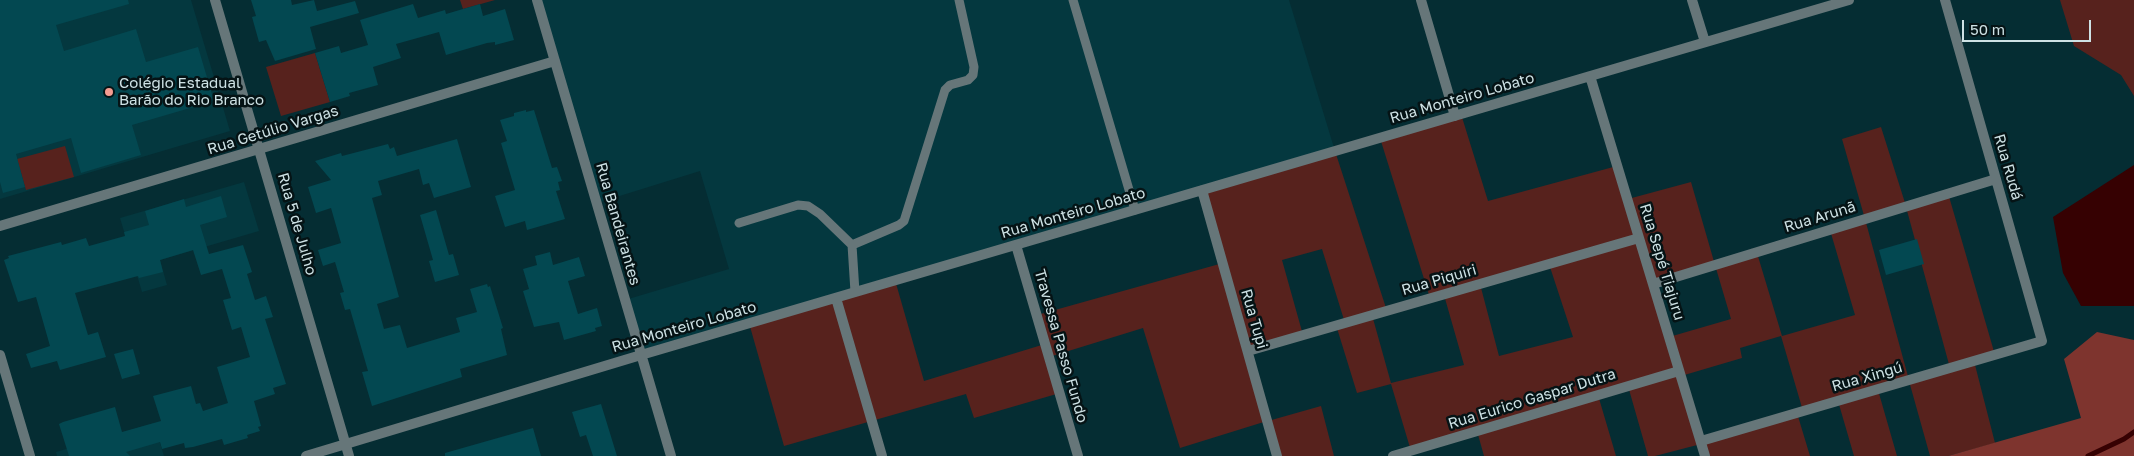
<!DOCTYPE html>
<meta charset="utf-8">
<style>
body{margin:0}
#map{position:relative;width:2134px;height:456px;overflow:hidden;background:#052d33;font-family:"Golos Text",sans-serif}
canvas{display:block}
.scale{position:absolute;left:1962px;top:20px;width:129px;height:22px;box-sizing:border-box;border:2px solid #cee2e5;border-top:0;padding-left:6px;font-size:15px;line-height:18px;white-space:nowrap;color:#cee2e5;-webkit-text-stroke:4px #051315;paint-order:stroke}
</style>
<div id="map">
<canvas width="2134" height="456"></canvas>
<div class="scale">50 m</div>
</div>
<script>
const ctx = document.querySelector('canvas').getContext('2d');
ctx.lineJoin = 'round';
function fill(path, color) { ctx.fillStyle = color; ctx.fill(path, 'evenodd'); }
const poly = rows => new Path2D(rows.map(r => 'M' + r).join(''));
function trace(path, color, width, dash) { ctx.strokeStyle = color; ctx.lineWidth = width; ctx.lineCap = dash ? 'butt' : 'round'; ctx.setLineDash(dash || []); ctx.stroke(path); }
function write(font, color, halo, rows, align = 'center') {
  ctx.font = font + ' "Golos Text",sans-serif'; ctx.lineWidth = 5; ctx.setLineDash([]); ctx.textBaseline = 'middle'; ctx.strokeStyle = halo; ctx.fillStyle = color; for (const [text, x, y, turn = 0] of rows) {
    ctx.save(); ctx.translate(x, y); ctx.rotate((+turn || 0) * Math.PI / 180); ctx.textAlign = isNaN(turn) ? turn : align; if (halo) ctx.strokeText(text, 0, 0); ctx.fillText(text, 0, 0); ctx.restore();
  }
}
fill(poly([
 [0,0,191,0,230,131,0,199],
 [537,0,1289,0,1335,151,641,355,625,300,729,269,700,171,597,203],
 [244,182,259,231,160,260,167,285,142,292,120,218],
 [154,423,164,456,57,456,56,452]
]), '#04383f');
fill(poly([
 [460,0,495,0,463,9],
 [2060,0,2134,0,2134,96,2121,75,2074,46],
 [315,53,330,102,281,116,266,67],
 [1461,114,1488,201,1617,166,1628,199,1691,182,1715,265,1757,253,1782,336,1855,315,1830,230,1865,219,1842,139,1881,127,1906,206,1948,193,1995,355,1974,361,1995,443,1948,456,1930,456,1909,381,1878,390,1897,456,1854,456,1838,401,1803,411,1781,336,1740,348,1742,358,1681,376,1701,441,1797,413,1810,456,1705,456,1701,444,1655,456,1648,456,1628,386,1598,395,1616,456,1484,456,1477,431,1411,451,1391,384,1357,393,1336,325,1345,323,1322,249,1282,260,1303,335,1248,351,1268,421,1321,406,1334,456,1277,456,1267,421,1180,448,1143,328,1049,357,1060,393,974,418,966,394,784,446,749,323,895,280,924,381,1045,344,1037,315,1223,263,1202,190,1335,151,1387,311,1372,315,1391,383,1464,365,1444,295,1430,298,1380,138],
 [1906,207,1950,368,1909,380,1865,219],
 [1549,264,1573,337,1499,356,1480,284],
 [1715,265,1731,319,1669,337,1653,285],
 [65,146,74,177,26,190,17,159]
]), '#57221d');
fill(poly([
 [2097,332,2134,340,2134,456,1948,456,2081,418,2064,359]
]), '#7e342e');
fill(poly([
 [2134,165,2134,306,2081,306,2063,273,2053,217]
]), '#360102');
trace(poly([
 [2088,456,2124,439,2134,432]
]), '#360102', 5);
fill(poly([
 [0,0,128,0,129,4,56,25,64,51,136,29,146,62,198,47,214,101,132,125,141,155,81,173,71,138,16,154,25,187,3,193,0,182],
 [251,0,291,0,292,5,314,0,317,11,355,1,359,13,310,27,316,49,275,61,266,40,259,42,252,17,256,16],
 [413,4,418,18,445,10,446,14,480,4,483,16,505,9,514,40,495,45,495,42,487,43,446,55,439,32,396,44,401,58,373,67,378,85,349,93,350,96,330,102,315,53,339,46,341,53,368,45,360,20],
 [526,110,526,112,534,110,552,168,557,167,562,181,558,182,560,190,556,191,565,219,527,230,525,221,505,227,495,196,515,190,501,143,507,141,500,120,514,116,514,113],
 [457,139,471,187,434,198,429,183,423,185,419,169,378,181,382,195,372,198,399,297,377,304,384,329,400,325,407,348,460,332,456,318,477,312,470,289,487,284,488,287,490,286,503,328,501,329,507,355,460,369,462,377,372,406,362,372,368,371,350,309,345,310,340,293,344,292,335,262,323,266,318,250,341,243,331,208,316,213,308,187,331,180,315,161,341,153,342,156,388,144,390,149,394,147,397,156],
 [221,196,227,217,200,225,209,254,243,245,252,272,247,274,255,300,266,296,273,317,265,319,286,384,273,388,275,394,254,401,261,426,258,427,260,431,247,435,248,438,224,445,222,439,193,447,185,448,184,443,162,449,160,442,126,452,130,456,69,456,59,424,63,422,115,407,122,432,161,421,153,396,191,386,196,404,200,403,203,411,228,403,217,367,250,357,241,327,232,330,223,300,231,298,222,269,201,275,193,250,160,260,163,272,139,278,138,276,75,293,88,335,98,332,106,357,60,370,57,361,31,368,26,354,50,346,36,297,18,302,4,260,9,258,8,256,61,242,62,245,86,238,89,246,125,236,124,232,149,225,145,211,184,199,186,207],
 [436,210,449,255,453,254,459,275,435,282,429,261,433,260,420,215],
 [1917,239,1924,264,1886,275,1879,250],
 [550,252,553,265,579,257,585,276,568,281,578,314,597,308,602,326,595,328,596,331,564,340,559,322,534,327,523,291,529,289,523,269,537,265,535,256],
 [133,349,140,374,122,379,114,354],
 [601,404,617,456,593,456,586,435,580,437,572,412],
 [533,428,541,456,445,456,445,453]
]), '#034851');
trace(poly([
 [1073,0,1135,210],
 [739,223,798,205,808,206,820,214,852,245],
 [855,292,852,245,899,225,904,221,945,90,950,85,968,80,973,75,974,67,959,0]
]), '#667679', 9);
trace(poly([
 [215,0,349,456],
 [537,0,671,456],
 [1421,0,1455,116],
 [1692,0,1705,42],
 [1590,76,1705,456],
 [1202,190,1277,456],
 [0,226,555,61],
 [1016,245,1078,456],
 [1653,284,1996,179],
 [836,298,882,456],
 [1248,351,1639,238],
 [1701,441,2042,341,1945,0],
 [306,456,641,355,1849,0],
 [1393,456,1679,371]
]), '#667679', 10);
trace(poly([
 [0,355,30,456]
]), '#667679', 10);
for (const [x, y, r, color] of [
 [109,92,5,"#f59c91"]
]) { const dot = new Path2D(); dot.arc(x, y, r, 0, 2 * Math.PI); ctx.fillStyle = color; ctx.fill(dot); trace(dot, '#051315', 2); }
write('15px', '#cee2e5', '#051315', [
 ["Colégio Estadual",119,83],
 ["Barão do Rio Branco",119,100]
], 'left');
write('15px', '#cee2e5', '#051315', [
 ["Rua Monteiro Lobato",1462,98,-16],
 ["Rua Getúlio Vargas",273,130,-17],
 ["Rua Rudá",2008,167,74],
 ["Rua Monteiro Lobato",1073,213,-16],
 ["Rua Arunã",1820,217,-17],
 ["Rua 5 de Julho",297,224,74],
 ["Rua Bandeirantes",618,224,74],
 ["Rua Sepé Tiajuru",1662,262,73],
 ["Rua Piquiri",1439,280,-16],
 ["Rua Tupi",1254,319,74],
 ["Rua Monteiro Lobato",684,327,-16],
 ["Travessa Passo Fundo",1061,346,74],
 ["Rua Xingú",1867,377,-16],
 ["Rua Eurico Gaspar Dutra",1532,399,-17]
]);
</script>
